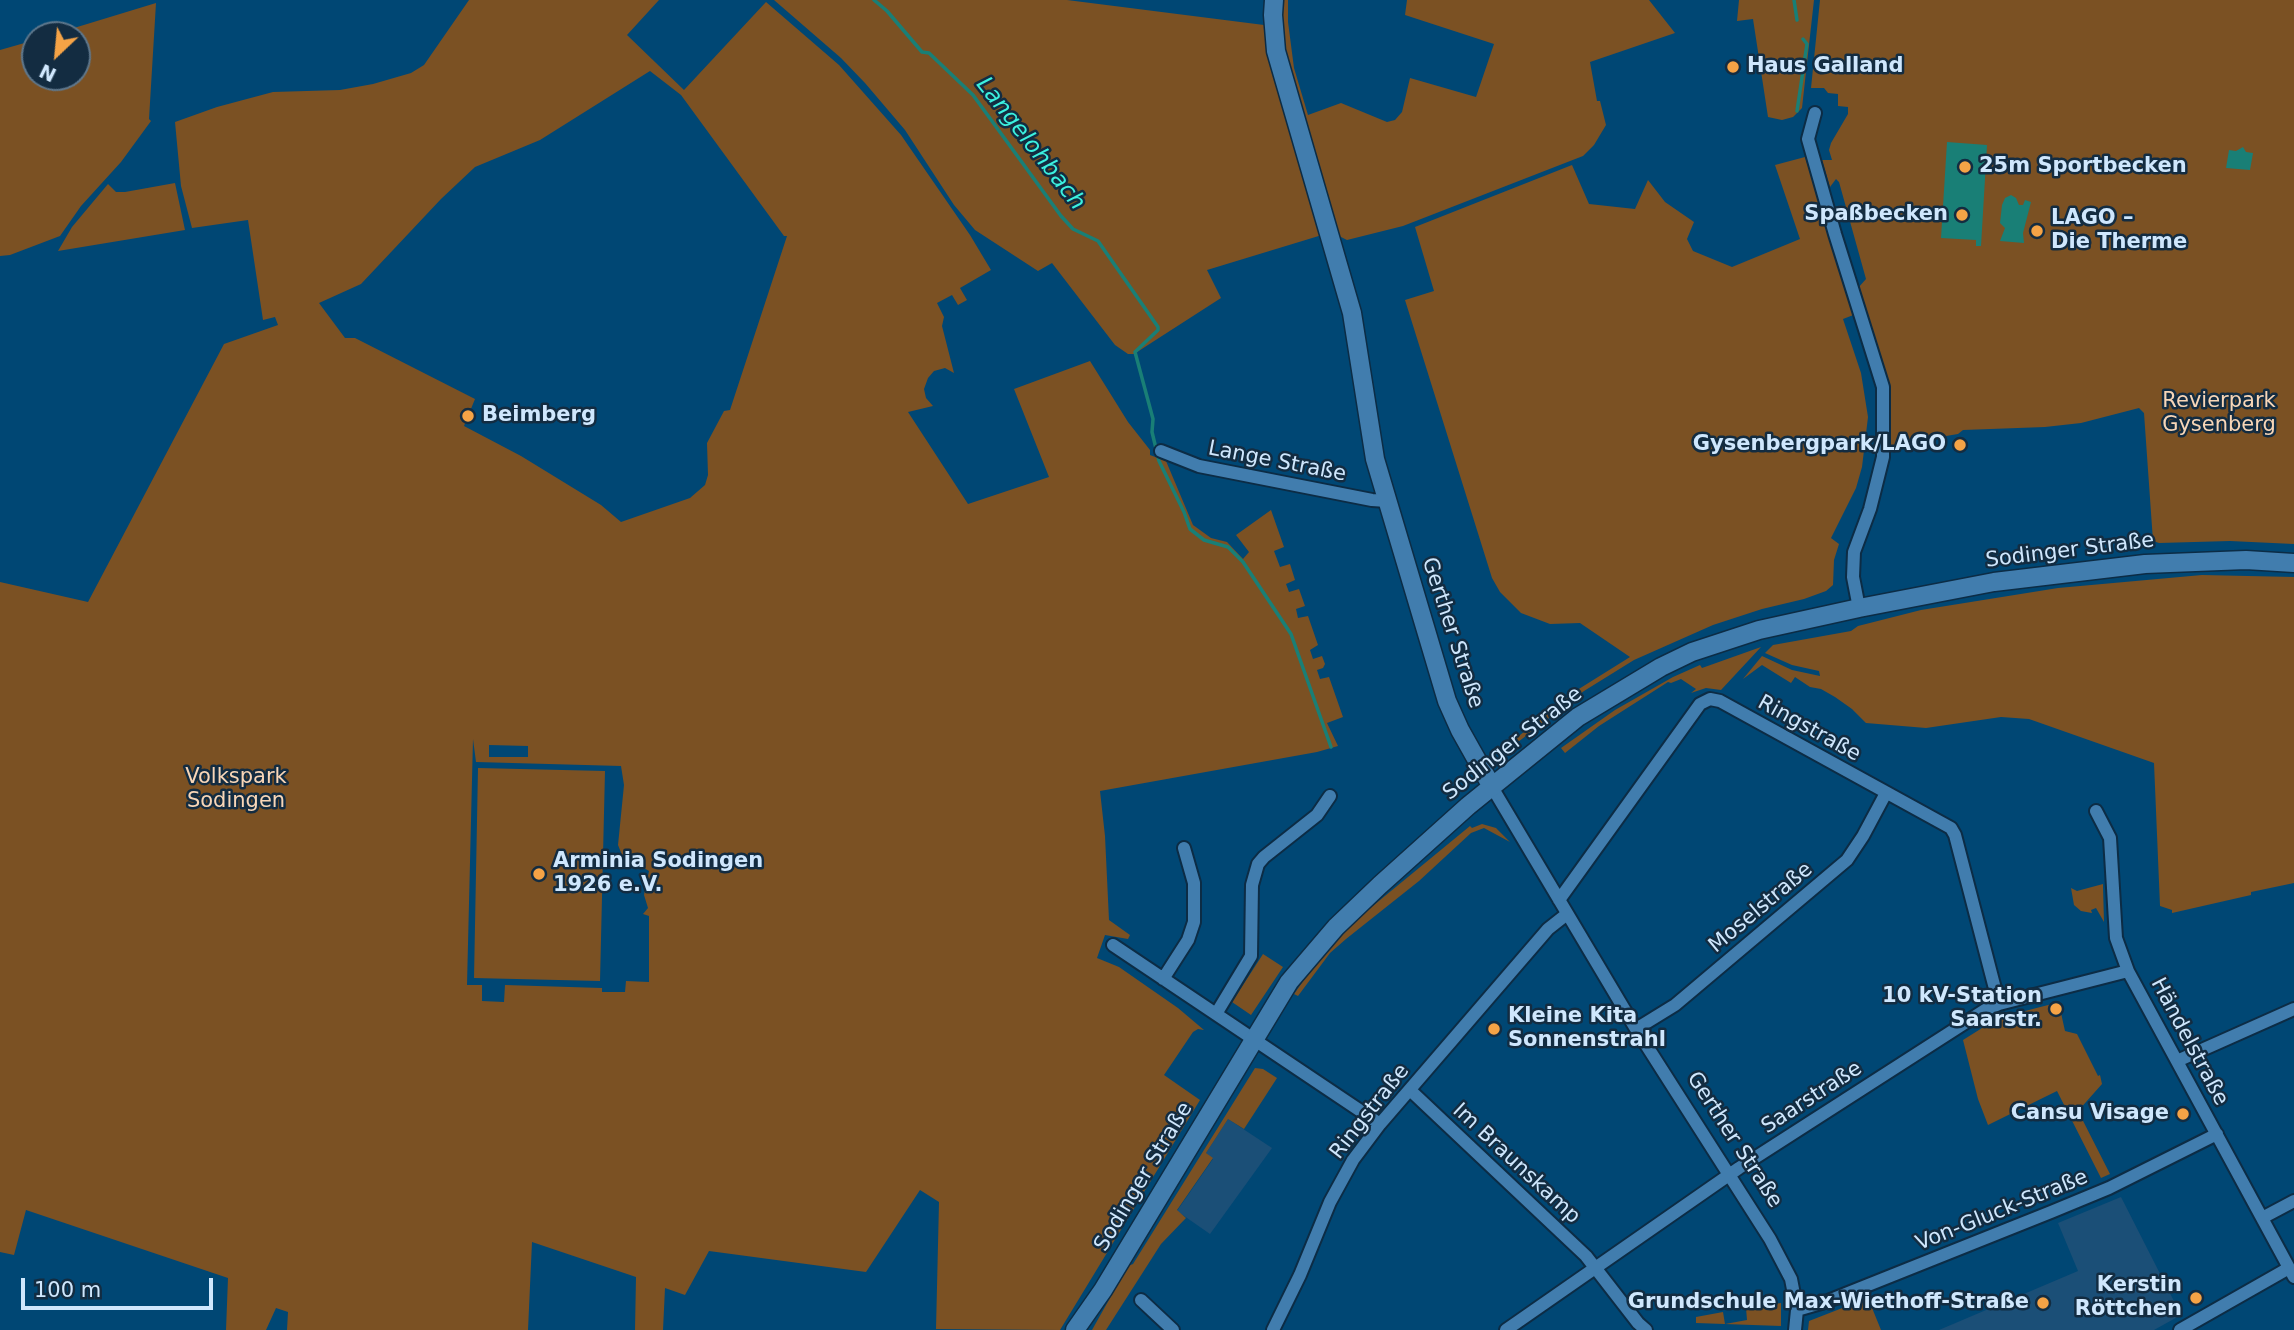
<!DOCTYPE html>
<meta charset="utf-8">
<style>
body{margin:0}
#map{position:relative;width:2294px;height:1330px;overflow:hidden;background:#004774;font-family:"DejaVu Sans",sans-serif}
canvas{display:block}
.north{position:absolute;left:21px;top:21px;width:70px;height:70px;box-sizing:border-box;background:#132c41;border:2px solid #5e778c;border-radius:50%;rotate:206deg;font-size:19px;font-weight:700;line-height:28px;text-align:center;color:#cfe7fd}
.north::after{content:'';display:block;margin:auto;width:24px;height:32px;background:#f5a346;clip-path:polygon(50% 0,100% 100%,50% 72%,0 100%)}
.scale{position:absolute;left:21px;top:1278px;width:192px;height:32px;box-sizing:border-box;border:4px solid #cfe7fd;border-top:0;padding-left:9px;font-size:21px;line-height:24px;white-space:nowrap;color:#cfe7fd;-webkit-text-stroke:5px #132c41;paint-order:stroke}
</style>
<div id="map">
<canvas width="2294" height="1330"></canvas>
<div class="north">N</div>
<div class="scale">100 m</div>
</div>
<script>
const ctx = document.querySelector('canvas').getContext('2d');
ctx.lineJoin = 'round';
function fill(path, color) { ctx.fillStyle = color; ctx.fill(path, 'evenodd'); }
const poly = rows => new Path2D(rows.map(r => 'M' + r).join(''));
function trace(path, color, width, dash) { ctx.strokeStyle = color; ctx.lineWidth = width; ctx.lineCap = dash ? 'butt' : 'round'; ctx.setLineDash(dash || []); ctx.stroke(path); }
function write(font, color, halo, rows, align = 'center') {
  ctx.font = font + ' "DejaVu Sans",sans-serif'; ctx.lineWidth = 5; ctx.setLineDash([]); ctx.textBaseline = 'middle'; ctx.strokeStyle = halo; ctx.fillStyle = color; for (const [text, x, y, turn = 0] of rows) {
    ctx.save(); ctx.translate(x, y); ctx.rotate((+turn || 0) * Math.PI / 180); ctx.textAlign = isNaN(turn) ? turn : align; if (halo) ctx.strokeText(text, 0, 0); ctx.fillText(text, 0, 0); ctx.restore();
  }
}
fill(poly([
 [1228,1119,1272,1148,1210,1234,1177,1211,1213,1159,1206,1153],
 [2121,1197,2181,1315,2154,1330,1939,1330,2078,1271,2058,1223]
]), '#1b4f77');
fill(poly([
 [469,0,659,0,627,35,684,90,766,2,839,65,901,135,970,235,991,270,960,288,967,300,958,305,952,295,937,303,944,317,942,326,954,373,945,368,934,371,928,378,924,389,926,398,933,406,908,412,968,504,1049,477,1014,389,1090,361,1128,422,1150,450,1150,455,1166,461,1193,525,1211,538,1227,542,1243,559,1249,552,1236,535,1271,510,1284,547,1274,551,1280,567,1290,564,1295,580,1286,584,1289,592,1299,589,1305,606,1296,609,1298,618,1308,616,1318,645,1310,650,1313,659,1322,656,1325,664,1323,668,1317,670,1320,679,1329,677,1343,717,1327,723,1338,746,1317,752,1100,791,1105,836,1109,920,1130,935,1128,939,1105,935,1097,958,1119,967,1178,1008,1204,1030,1198,1029,1193,1032,1164,1075,1200,1100,1060,1330,936,1329,939,1202,920,1190,866,1272,709,1251,685,1295,665,1288,663,1330,635,1330,636,1277,532,1242,528,1330,287,1330,288,1312,276,1308,266,1330,226,1330,228,1278,26,1210,14,1255,0,1252,0,582,88,602,224,344,278,325,275,317,263,320,248,220,192,228,181,186,175,122,217,107,273,92,340,90,373,84,411,73,424,65],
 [650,71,681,95,784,236,787,236,730,410,724,411,707,443,708,475,705,485,690,498,621,522,601,505,521,456,464,426,475,399,355,338,345,338,319,303,361,284,441,199,475,167,540,140],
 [473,739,476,762,621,766,624,785,618,845,622,855,649,871,644,895,648,908,643,914,649,916,649,982,626,981,625,992,602,992,602,988,505,985,504,1002,482,1001,482,985,467,985],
 [489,745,528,746,528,757,489,757],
 [774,0,1067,0,1264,25,1264,0,1288,0,1288,22,1294,68,1308,115,1341,103,1387,122,1395,120,1402,112,1410,78,1476,97,1494,44,1405,15,1407,0,1649,0,1675,33,1590,62,1597,101,1600,101,1606,125,1594,145,1583,156,1403,226,1347,240,1339,236,1322,235,1207,270,1221,298,1134,354,1128,354,1115,345,1052,263,1038,271,975,230,954,205,905,130,865,83,841,58],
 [1739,0,1814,0,1802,108,1793,117,1782,120,1768,117,1753,19,1737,21],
 [1820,0,2294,0,2294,544,2230,541,2159,543,2153,541,2144,413,2139,408,2081,423,2045,427,1963,430,1958,434,1898,444,1889,450,1891,427,1888,395,1858,288,1866,279,1839,182,1836,179,1830,187,1822,160,1832,160,1829,150,1831,143,1848,114,1848,107,1838,106,1838,94,1828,93,1824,88,1811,88],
 [156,3,149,119,151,121,121,162,81,206,60,236,10,255,0,256,0,50,35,40,35,77,77,77,77,35,51,35],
 [1805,157,1856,314,1843,319,1861,373,1868,417,1862,467,1856,488,1831,538,1839,544,1834,560,1833,585,1826,591,1804,599,1762,609,1713,625,1634,660,1584,691,1509,749,1500,751,1574,692,1630,657,1580,623,1550,624,1521,613,1500,592,1492,578,1405,300,1434,291,1415,227,1572,165,1589,204,1635,209,1648,180,1665,202,1694,222,1687,239,1693,251,1732,267,1800,239,1775,165],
 [175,183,185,230,58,251,72,227,108,184,116,192,125,192],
 [2202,575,2294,577,2294,883,2251,892,2251,895,2172,913,2172,910,2160,906,2154,763,2029,719,2001,717,1926,728,1866,723,1852,709,1835,697,1821,689,1810,687,1795,677,1791,683,1762,665,1743,679,1762,656,1792,670,1820,676,1819,671,1792,665,1765,653,1773,645,1851,631,1858,626,1921,610,2058,588],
 [1761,647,1721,690,1706,688,1691,693,1696,689,1681,679,1671,683,1668,682,1599,726,1565,753,1561,748,1615,710,1673,677,1700,665,1702,668],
 [478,768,605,771,600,981,474,978],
 [1482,824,1496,828,1510,842,1484,828,1471,833,1419,881,1346,939,1330,953,1298,996,1294,994,1318,960,1346,928,1470,826,1472,828],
 [2103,884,2103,887,2104,922,2096,908,2091,910,2092,913,2081,911,2074,905,2071,888,2077,891],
 [1263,954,1283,967,1251,1015,1232,1002],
 [2052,1004,2054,1014,2061,1013,2065,1031,2077,1034,2098,1076,2100,1075,2102,1084,2078,1111,2110,1174,2101,1178,2057,1091,1988,1125,1978,1099,1963,1040,1998,1018],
 [1255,1068,1263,1069,1277,1078,1244,1129,1228,1119,1206,1153,1213,1158,1177,1210,1186,1218,1161,1244,1106,1330,1092,1330,1128,1266,1133,1264],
 [1868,1298,1881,1330,1808,1330,1809,1321],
 [1781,1303,1781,1326,1696,1323,1696,1317,1723,1312,1725,1324,1747,1320,1746,1308]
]), '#7b5123');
fill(poly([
 [1947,142,1987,145,1981,246,1976,246,1976,240,1941,238],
 [2243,147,2246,152,2253,153,2250,170,2226,168,2229,150,2236,151],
 [2011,195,2016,198,2019,205,2023,205,2025,200,2031,202,2023,233,2024,243,2000,241,2005,228,2000,223,2002,205,2005,198]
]), '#197f76');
trace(poly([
 [874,0,887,11,922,52,929,53,973,95,1061,216,1073,229,1098,241,1158,327,1158,330,1135,352,1153,419,1152,432,1159,461,1184,512,1190,529,1204,540,1228,547,1243,562,1291,634,1331,747],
 [1794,0,1797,20],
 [1797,111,1807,44,1803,39]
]), '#197f76', 3.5);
const street = poly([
 [1815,113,1808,139,1835,234,1883,387,1883,457,1870,509,1854,552,1853,577,1859,608],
 [1161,451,1199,466,1372,500,1387,501],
 [1492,787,1636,1029,1770,1239,1791,1279,1797,1310,1795,1330],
 [2096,811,2110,838,2116,938,2128,971,2294,1277],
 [1559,900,1700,704,1710,699,1720,701,1951,828,1955,835,1999,1004],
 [1113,945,1380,1124],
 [1163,979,1188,940,1194,922,1194,883,1184,848],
 [1216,1014,1251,956,1252,885,1258,864,1264,857,1317,815,1330,796],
 [1636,1029,1675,1005,1847,860,1863,836,1886,793],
 [2177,1061,2294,1009],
 [1410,1090,1586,1256,1638,1323,1646,1330],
 [2262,1218,2294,1201],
 [1141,1300,1173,1330],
 [1797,1310,1828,1301,2051,1212,2109,1188,2217,1134],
 [1273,1330,1300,1275,1330,1202,1353,1160,1380,1124,1548,929,1567,914],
 [1506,1330,1739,1168,1985,1010,1999,1004,2128,971],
 [2180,1330,2289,1268]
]);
const secondary = poly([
 [1274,0,1273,15,1276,51,1352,313,1375,459,1447,701,1460,730,1492,787],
 [1075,1330,1103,1290,1289,982,1336,927,1380,885,1468,806,1578,717,1661,667,1692,652,1759,630,1859,608,1994,582,2145,564,2246,560,2294,563]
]);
trace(street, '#0c2c45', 16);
trace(secondary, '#0c2c45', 21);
trace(street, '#417dae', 12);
trace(secondary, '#417dae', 18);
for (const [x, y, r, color] of [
 [1733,67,7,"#f5a346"],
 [1965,167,7,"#f5a346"],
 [1962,215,7,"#f5a346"],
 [2037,231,7,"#f5a346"],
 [468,416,7,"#f5a346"],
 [1960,445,7,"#f5a346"],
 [539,874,7,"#f5a346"],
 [2056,1009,7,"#f5a346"],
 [1494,1029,7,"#f5a346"],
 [2183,1114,7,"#f5a346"],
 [2196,1298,7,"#f5a346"],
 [2043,1303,7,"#f5a346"]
]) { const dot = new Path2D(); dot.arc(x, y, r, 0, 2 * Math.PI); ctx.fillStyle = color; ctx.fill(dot); trace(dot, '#132c41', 2.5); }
write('bold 21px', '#cfe7fd', '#132c41', [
 ["Haus Galland",1747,67],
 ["25m Sportbecken",1979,167],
 ["Spaßbecken",1948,215,"right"],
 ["LAGO –",2051,219],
 ["Die Therme",2051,243],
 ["Beimberg",482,416],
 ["Gysenbergpark/LAGO",1946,445,"right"],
 ["Arminia Sodingen",553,862],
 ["1926 e.V.",553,886],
 ["10 kV-Station",2042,997,"right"],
 ["Saarstr.",2042,1021,"right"],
 ["Kleine Kita",1508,1017],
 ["Sonnenstrahl",1508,1041],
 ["Cansu Visage",2169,1114,"right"],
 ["Kerstin",2182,1286,"right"],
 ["Röttchen",2182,1310,"right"],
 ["Grundschule Max-Wiethoff-Straße",2029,1303,"right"]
], 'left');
write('21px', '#f8d6b7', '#132c41', [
 ["Revierpark",2219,402],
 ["Gysenberg",2219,426],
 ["Volkspark",236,778],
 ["Sodingen",236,802]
]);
write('21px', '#cfe7fd', '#132c41', [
 ["Lange Straße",1277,462,11],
 ["Sodinger Straße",2070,551,-7],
 ["Gerther Straße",1452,633,72],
 ["Ringstraße",1809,729,29],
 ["Sodinger Straße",1513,744,-38],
 ["Moselstraße",1761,908,-40],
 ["Händelstraße",2189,1042,62],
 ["Saarstraße",1812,1098,-33],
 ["Ringstraße",1370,1112,-52],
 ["Gerther Straße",1734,1140,57],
 ["Im Braunskamp",1516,1164,43],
 ["Sodinger Straße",1144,1177,-59],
 ["Von-Gluck-Straße",2002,1211,-22]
]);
write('italic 23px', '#3bf0df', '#132c41', [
 ["Langelohbach",1030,144,52]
]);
</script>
